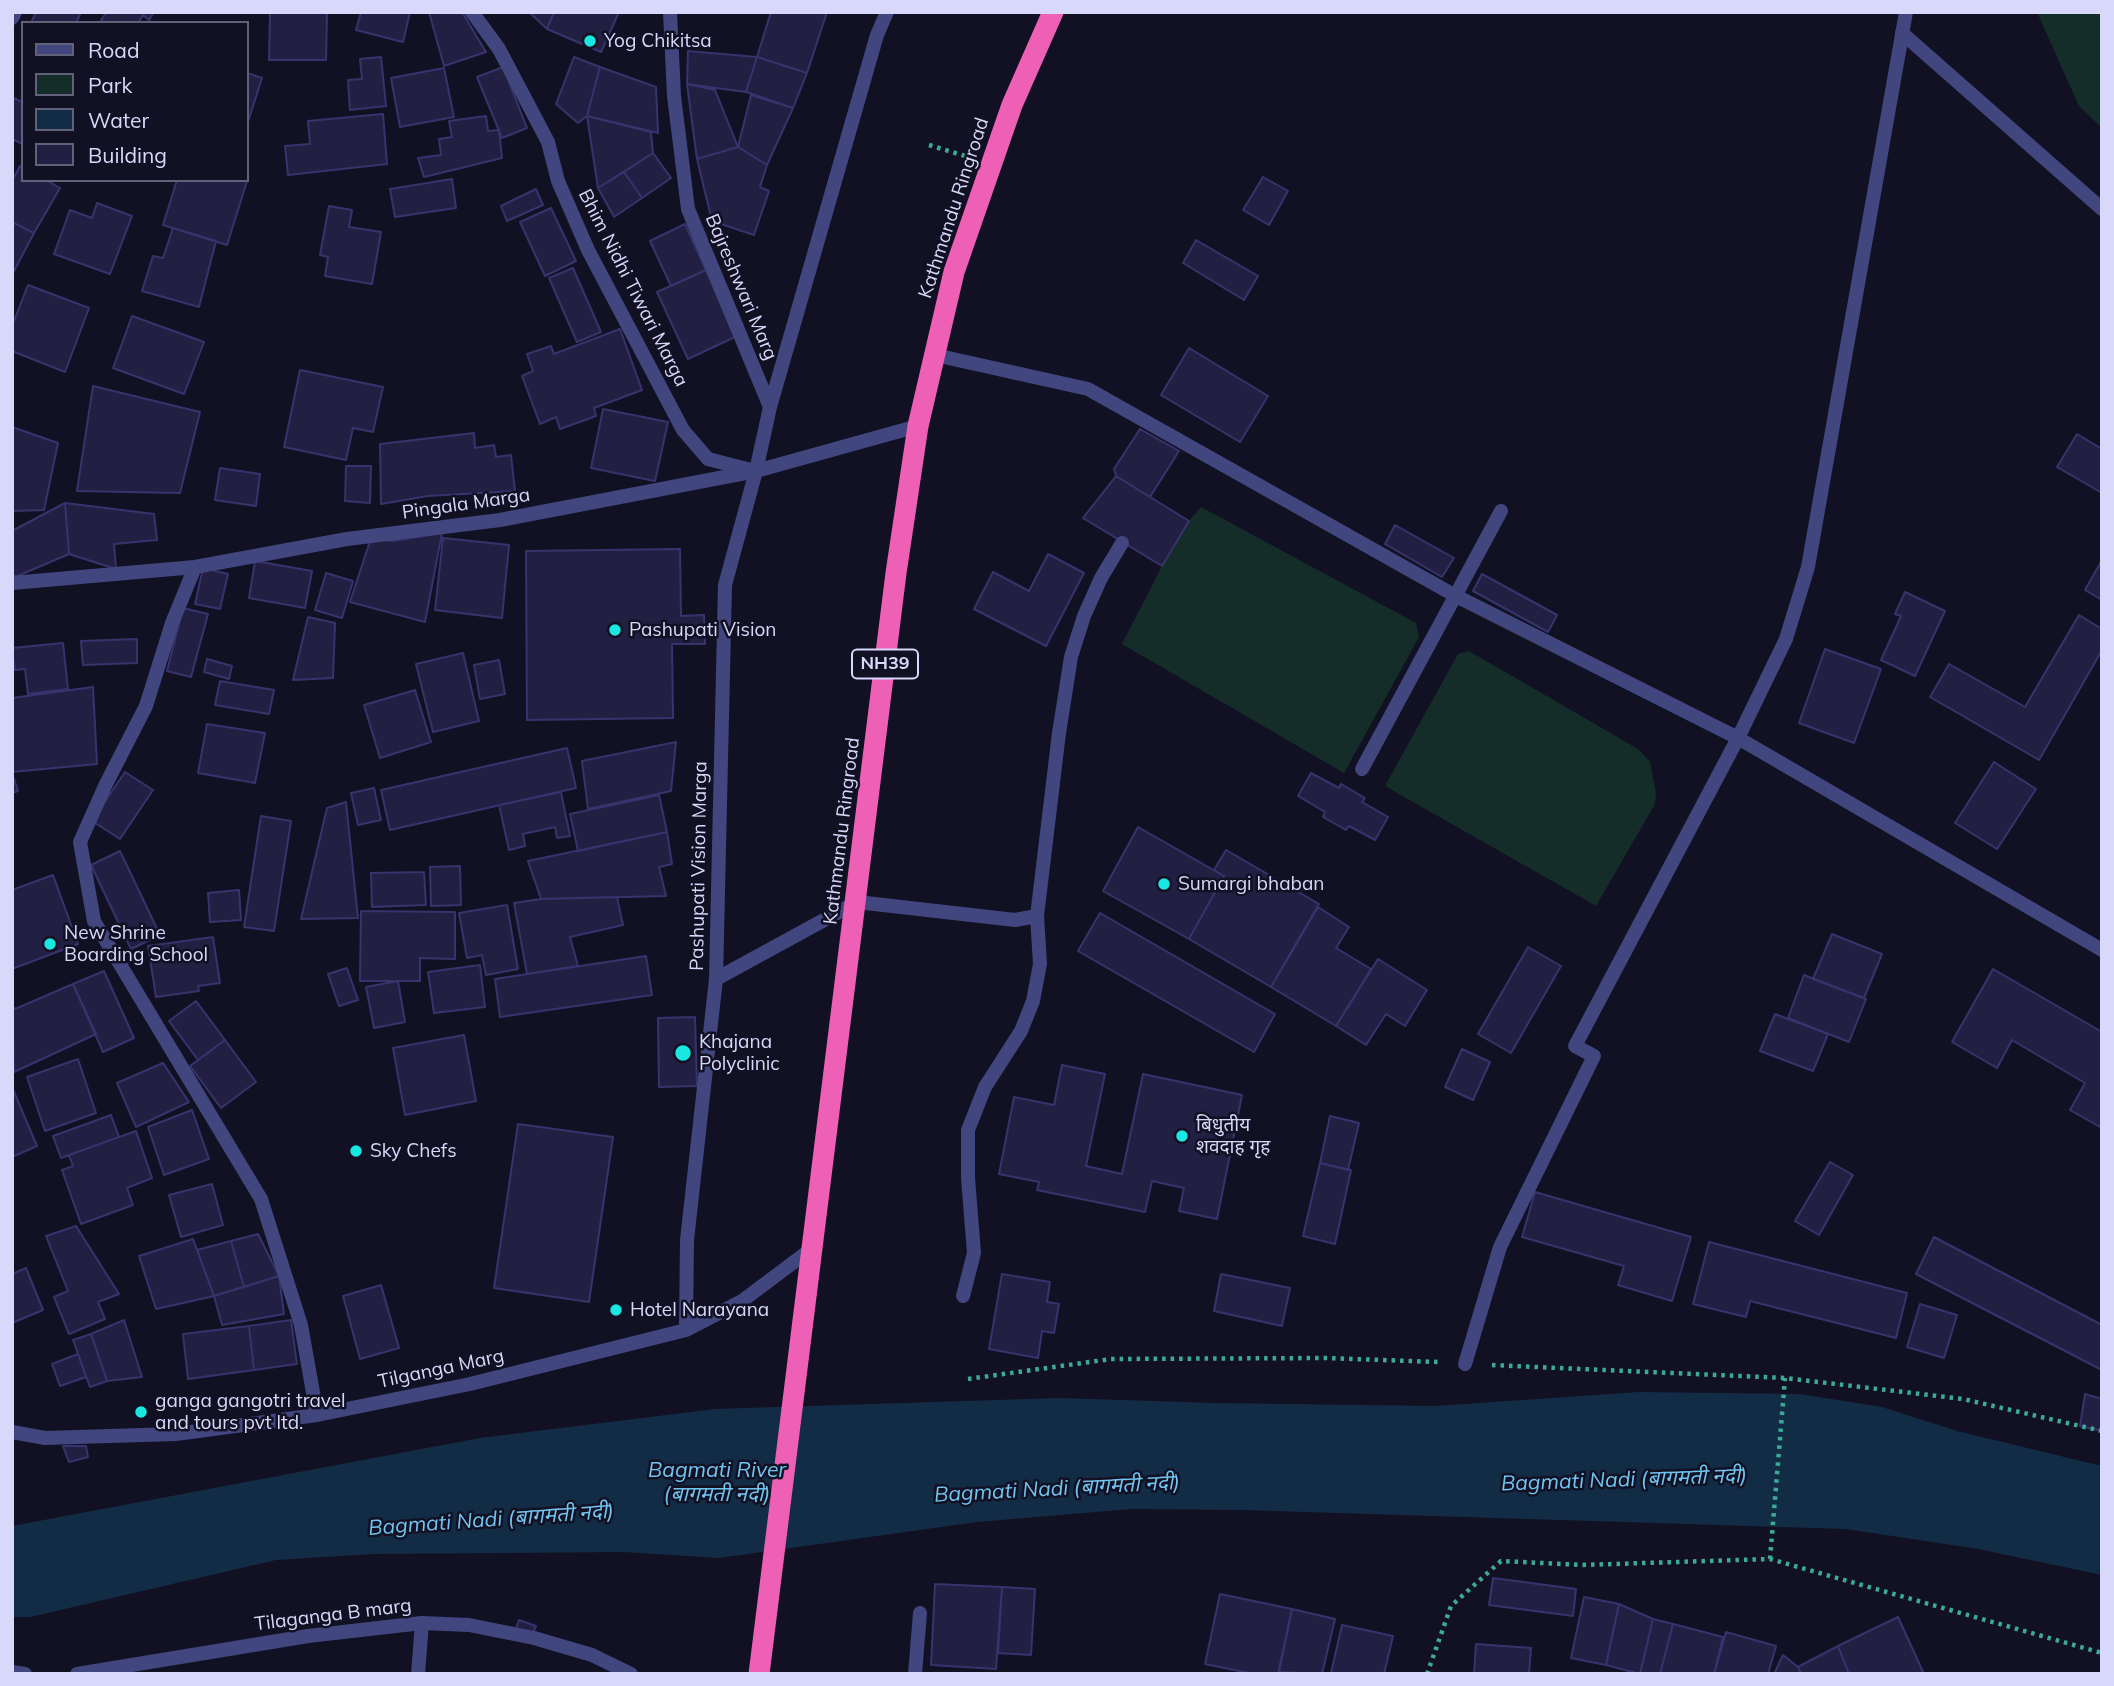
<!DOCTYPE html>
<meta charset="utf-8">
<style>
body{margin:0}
#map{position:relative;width:2114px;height:1686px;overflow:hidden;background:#121124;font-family:Mulish,sans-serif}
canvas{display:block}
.frame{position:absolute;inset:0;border:14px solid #d8d8fb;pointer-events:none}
.legend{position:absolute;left:21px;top:21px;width:228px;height:161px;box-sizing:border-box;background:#121124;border:2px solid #61617a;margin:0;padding:9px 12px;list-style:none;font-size:21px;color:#d8d8fb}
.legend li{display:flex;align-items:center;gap:14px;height:35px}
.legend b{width:35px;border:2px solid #61617a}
</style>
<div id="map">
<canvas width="2114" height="1686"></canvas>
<div class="frame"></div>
<ul class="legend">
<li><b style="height:9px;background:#41467e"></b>Road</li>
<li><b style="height:19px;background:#152d29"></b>Park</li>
<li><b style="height:19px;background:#132c45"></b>Water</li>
<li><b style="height:19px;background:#221f43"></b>Building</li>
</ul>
</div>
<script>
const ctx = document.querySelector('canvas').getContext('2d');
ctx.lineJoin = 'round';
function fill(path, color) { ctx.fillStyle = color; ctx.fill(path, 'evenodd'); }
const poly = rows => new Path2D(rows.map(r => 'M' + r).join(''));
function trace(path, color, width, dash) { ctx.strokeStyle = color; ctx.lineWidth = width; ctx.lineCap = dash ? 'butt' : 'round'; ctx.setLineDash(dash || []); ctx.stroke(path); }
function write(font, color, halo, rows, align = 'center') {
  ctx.font = font + ' Mulish,"Noto Sans Devanagari",sans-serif'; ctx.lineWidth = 5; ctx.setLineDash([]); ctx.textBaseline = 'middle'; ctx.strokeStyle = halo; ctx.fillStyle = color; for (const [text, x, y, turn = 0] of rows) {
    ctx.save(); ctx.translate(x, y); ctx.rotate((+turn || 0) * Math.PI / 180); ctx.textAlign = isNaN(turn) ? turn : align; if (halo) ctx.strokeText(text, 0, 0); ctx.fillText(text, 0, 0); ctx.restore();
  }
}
fill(poly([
 [2037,12,2102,12,2102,128,2079,106],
 [1201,507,1416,623,1419,637,1344,773,1122,644,1162,566,1189,521],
 [1469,651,1638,749,1650,762,1656,793,1655,804,1596,906,1385,786,1458,654]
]), '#152d29');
fill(poly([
 [1639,1392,1799,1394,1882,1407,1957,1431,2102,1466,2102,1575,1978,1549,1846,1529,1243,1510,1131,1509,977,1522,719,1558,624,1552,374,1554,276,1560,30,1617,12,1617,12,1526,480,1438,715,1409,1060,1398,1214,1403,1436,1406]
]), '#132c45');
const building = poly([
 [36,12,81,12,76,23,31,23,36,12],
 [107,12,154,12,149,20,143,15,138,23,105,23,101,20,107,12],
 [270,12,327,12,326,60,269,60,270,12],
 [361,12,410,12,403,42,356,30,361,12],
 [429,12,462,12,486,52,444,66,429,12],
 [529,12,554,12,547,29,529,12],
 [554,12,619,12,601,52,547,29,554,12],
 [771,12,827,12,807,73,757,57,771,12],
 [688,51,757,57,746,92,687,84,688,51],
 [381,57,386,106,350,110,348,80,362,79,360,59,381,57],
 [574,57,600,67,587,116,578,123,556,104,574,57],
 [757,57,807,73,793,108,746,92,757,57],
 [503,67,527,128,502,138,477,77,503,67],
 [600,67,656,87,658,133,587,116,600,67],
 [444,68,454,117,400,127,391,78,444,68],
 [247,73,262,78,247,125,247,73],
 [687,84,715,90,738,147,697,159,687,84],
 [751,95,793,108,767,165,738,147,751,95],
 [15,98,23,103,23,144,12,139,12,103,15,98],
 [383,114,387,164,288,175,285,146,310,144,308,121,383,114],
 [486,116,488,131,499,130,502,158,424,177,418,158,441,155,439,139,452,137,449,121,486,116],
 [587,116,651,132,653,153,598,188,587,116],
 [738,147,767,165,760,187,769,191,754,235,712,221,697,159,738,147],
 [653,153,671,178,642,198,624,172,653,153],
 [20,166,23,167,23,180,46,180,60,188,34,233,12,222,12,181,20,166],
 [624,172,642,198,614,217,598,188,624,172],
 [1263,177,1288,191,1269,225,1243,210,1263,177],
 [247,178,248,178,227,245,163,225,177,180,247,180,247,178],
 [452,179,456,208,395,217,390,189,452,179],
 [536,189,543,205,507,221,501,206,536,189],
 [97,203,132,216,110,274,54,254,70,210,92,218,97,203],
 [329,206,352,210,349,227,381,232,372,284,325,276,328,257,320,255,329,206],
 [551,208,576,261,545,276,520,222,551,208],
 [12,222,34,233,13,273,12,272,12,222],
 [685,224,706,270,671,286,650,241,685,224],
 [173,228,216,241,199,307,142,291,153,256,163,258,173,228],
 [1196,240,1258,276,1244,300,1183,263,1196,240],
 [573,268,601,332,577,342,549,278,573,268],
 [706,270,735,337,688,359,657,292,706,270],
 [28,285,89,308,65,372,12,351,12,326,28,285],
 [132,316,204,342,184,394,113,368,132,316],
 [620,329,642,390,594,408,596,416,560,429,556,417,540,424,522,376,533,371,527,354,551,346,554,354,620,329],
 [1189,348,1268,396,1240,442,1161,395,1189,348],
 [300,370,383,387,373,432,353,428,346,460,284,447,300,370],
 [93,386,200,412,180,493,77,491,93,386],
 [603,409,668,422,655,481,591,468,603,409],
 [12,427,58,443,44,510,12,511,12,427],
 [1140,429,1179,451,1150,497,1116,476,1114,469,1140,429],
 [474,433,475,448,494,445,496,457,511,455,515,491,428,496,381,504,380,444,474,433],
 [2077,434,2102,449,2102,493,2057,467,2077,434],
 [346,466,371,466,370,503,345,501,346,466],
 [220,468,260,474,256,506,215,500,220,468],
 [1116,476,1189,521,1162,566,1083,518,1116,476],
 [65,503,154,514,157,540,114,544,116,569,69,554,65,503],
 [65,503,69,554,15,577,12,572,12,531,65,503],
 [1395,525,1454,558,1442,577,1385,544,1395,525],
 [442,533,425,622,350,602,371,538,393,541,442,533],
 [443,538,509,545,502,618,435,610,443,538],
 [680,549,681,616,704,615,705,644,672,644,673,718,527,720,526,551,680,549],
 [1048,554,1084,573,1046,646,974,609,993,572,1029,591,1048,554],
 [2102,560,2102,600,2085,590,2102,560],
 [255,561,312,571,305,608,249,598,255,561],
 [203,568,228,574,220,609,195,604,203,568],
 [326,573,353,581,342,618,315,610,326,573],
 [1482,574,1557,615,1548,632,1473,591,1482,574],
 [1905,592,1945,611,1915,676,1881,660,1901,616,1895,614,1905,592],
 [183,608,208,614,191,677,167,671,183,608],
 [2079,615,2102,629,2102,650,2039,760,1930,697,1949,664,2025,707,2079,615],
 [308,617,335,623,333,678,293,680,308,617],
 [137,639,137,663,83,665,81,641,137,639],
 [63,643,68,689,28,694,25,669,15,670,12,648,63,643],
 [1825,649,1881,669,1854,743,1799,723,1825,649],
 [463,653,479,721,433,732,416,664,463,653],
 [207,659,232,666,229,679,204,672,207,659],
 [499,660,505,694,480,699,474,665,499,660],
 [220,681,274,690,269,714,215,705,220,681],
 [93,687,97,764,12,772,12,698,93,687],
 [415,690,431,742,380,758,364,705,415,690],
 [207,724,265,733,255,783,198,773,207,724],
 [676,742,671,791,588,809,582,761,676,742],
 [567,748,576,788,390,830,381,790,567,748],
 [1994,762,2036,789,1997,849,1955,823,1994,762],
 [125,772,153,790,120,839,92,821,125,772],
 [12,773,18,791,12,793,12,773],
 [1311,773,1339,788,1341,784,1365,798,1362,802,1388,817,1375,840,1349,826,1346,830,1323,817,1325,812,1298,796,1311,773],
 [374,788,381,820,358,825,351,793,374,788],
 [561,792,570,836,557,838,555,827,523,834,525,846,509,850,499,805,561,792],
 [659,795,667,832,578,851,570,814,659,795],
 [346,802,358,918,301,919,327,808,346,802],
 [261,816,291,821,274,931,244,927,261,816],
 [1138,827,1224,876,1189,939,1103,891,1138,827],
 [667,832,672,864,659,867,666,896,541,899,528,861,667,832],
 [1226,850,1319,904,1271,987,1189,939,1224,876,1214,870,1226,850],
 [120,851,160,935,131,949,91,865,120,851],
 [460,866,461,905,431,906,430,867,460,866],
 [424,872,426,905,372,907,371,873,424,872],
 [53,875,78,944,12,969,12,890,53,875],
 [239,890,241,920,210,922,208,893,239,890],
 [617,897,623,925,570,937,578,966,527,974,514,903,541,899,617,897],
 [507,905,518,969,486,975,482,955,467,958,459,913,507,905],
 [1318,907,1349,927,1336,948,1371,969,1336,1026,1271,987,1318,907],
 [361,911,455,912,455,959,420,958,420,981,360,981,361,911],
 [1100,913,1275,1014,1254,1052,1078,951,1100,913],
 [1832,934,1882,954,1864,998,1813,979,1832,934],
 [213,937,220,983,198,986,199,991,156,997,148,946,213,937],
 [1528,947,1561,966,1511,1053,1478,1034,1528,947],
 [646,956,652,995,500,1017,495,979,646,956],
 [1378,959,1427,990,1405,1026,1386,1014,1366,1045,1336,1026,1378,959],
 [480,965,485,1007,434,1013,428,972,480,965],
 [347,968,358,1000,339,1006,328,974,347,968],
 [1993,969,2102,1032,2102,1128,2070,1110,2085,1083,2012,1040,1997,1068,1952,1042,1993,969],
 [104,971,134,1038,103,1052,73,984,104,971],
 [1804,975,1866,999,1849,1042,1788,1018,1804,975],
 [398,981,405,1022,374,1028,366,987,398,981],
 [73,984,96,1034,14,1072,12,1005,15,1009,73,984],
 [196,1001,225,1040,198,1060,169,1021,196,1001],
 [1775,1014,1828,1034,1813,1071,1760,1051,1775,1014],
 [695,1017,697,1086,659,1087,658,1018,695,1017],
 [464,1035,476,1101,405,1115,393,1048,464,1035],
 [225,1040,256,1082,221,1108,190,1066,225,1040],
 [1462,1049,1490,1062,1473,1100,1445,1087,1462,1049],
 [78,1059,96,1113,45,1131,27,1077,78,1059],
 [163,1063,189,1102,136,1127,117,1083,163,1063],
 [1062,1065,1105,1074,1086,1166,1122,1174,1143,1074,1242,1095,1217,1219,1179,1211,1184,1188,1152,1181,1145,1212,1037,1190,1039,1182,999,1174,1014,1097,1054,1105,1062,1065],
 [12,1087,37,1146,12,1157,12,1087],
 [192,1110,209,1159,164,1175,148,1127,192,1110],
 [111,1115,119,1137,61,1158,53,1136,111,1115],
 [1330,1116,1359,1123,1348,1170,1320,1163,1330,1116],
 [518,1124,613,1137,589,1302,494,1288,518,1124],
 [136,1131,152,1178,127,1188,133,1205,81,1224,62,1170,73,1166,69,1155,136,1131],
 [1830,1162,1853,1175,1819,1235,1795,1221,1830,1162],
 [1320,1163,1351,1170,1335,1244,1303,1236,1320,1163],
 [212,1184,223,1225,181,1237,169,1195,212,1184],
 [1535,1192,1691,1237,1672,1301,1618,1285,1624,1266,1522,1237,1535,1192],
 [76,1226,119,1294,98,1302,105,1319,69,1334,54,1297,68,1291,46,1236,76,1226],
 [258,1234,279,1276,244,1287,231,1241,258,1234],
 [1934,1237,2102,1325,2102,1370,1916,1274,1934,1237],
 [193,1239,214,1296,156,1309,139,1256,193,1239],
 [231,1241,244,1287,214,1296,197,1250,231,1241],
 [1709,1242,1907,1293,1896,1338,1750,1301,1746,1317,1693,1304,1709,1242],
 [26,1268,43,1310,12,1323,12,1274,26,1268],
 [1002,1274,1050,1282,1047,1302,1059,1304,1054,1333,1042,1331,1038,1358,989,1349,1002,1274],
 [1221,1274,1290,1288,1282,1326,1214,1311,1221,1274],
 [279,1276,284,1314,222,1325,214,1296,279,1276],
 [381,1285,399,1348,360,1359,343,1296,381,1285],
 [1920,1304,1957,1315,1944,1358,1907,1347,1920,1304],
 [124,1320,142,1377,107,1381,91,1334,124,1320],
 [291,1320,297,1364,254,1370,249,1326,291,1320],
 [249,1326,254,1370,188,1379,183,1334,249,1326],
 [91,1334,107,1381,90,1387,73,1340,91,1334],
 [78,1354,86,1377,60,1386,52,1364,78,1354],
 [2085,1394,2102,1399,2102,1431,2080,1426,2085,1394],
 [63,1446,86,1446,88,1457,69,1462,63,1446],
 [1493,1578,1576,1589,1573,1616,1489,1605,1493,1578],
 [935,1584,1002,1587,996,1669,931,1665,935,1584],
 [1002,1587,1035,1589,1031,1655,998,1653,1002,1587],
 [1220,1594,1292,1609,1278,1674,1254,1674,1205,1664,1220,1594],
 [1584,1597,1619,1604,1606,1665,1571,1658,1584,1597],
 [1619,1604,1653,1619,1640,1674,1606,1665,1619,1604],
 [1292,1609,1335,1619,1322,1674,1279,1672,1292,1609],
 [1898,1617,1924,1674,1849,1674,1838,1646,1898,1617],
 [1653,1619,1673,1624,1660,1674,1640,1674,1653,1619],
 [519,1620,536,1626,532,1635,516,1628,519,1620],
 [1673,1624,1723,1637,1714,1674,1660,1674,1673,1624],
 [1342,1625,1393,1636,1384,1674,1331,1673,1342,1625],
 [1726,1632,1776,1646,1768,1674,1714,1674,1726,1632],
 [1476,1644,1531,1648,1529,1674,1474,1674,1476,1644],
 [1838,1646,1849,1674,1801,1674,1798,1667,1838,1646],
 [1783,1655,1798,1667,1801,1674,1774,1674,1783,1655]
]);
fill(building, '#221f43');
trace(building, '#38336c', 2);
trace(poly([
 [929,145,965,156],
 [1492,1365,1785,1378,1963,1399,2102,1431],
 [968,1379,1111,1359,1326,1358,1438,1362],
 [1770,1559,1785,1378],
 [1427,1674,1451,1606,1501,1561,1582,1565,1770,1559,2102,1653]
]), '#3cab96', 4.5, [3.5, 5]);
trace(poly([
 [1902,33,2102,209],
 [1362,769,1501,511],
 [857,902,1015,920,1037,916,1059,733,1071,657,1084,616,1101,578,1122,543],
 [963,1296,974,1253,968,1178,968,1130,985,1087,1021,1031,1033,1001,1040,964,1037,916],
 [1465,1364,1500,1247,1594,1056,1575,1046,1738,738,2102,950],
 [418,1674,422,1623],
 [915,1674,920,1613]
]), '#41467e', 14);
trace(poly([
 [472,12,499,49,548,142,558,181,588,250,683,430,708,459,751,470],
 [670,12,674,96,688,209,770,407],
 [12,18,15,12],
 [935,355,1088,389,1454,595,1738,738,1786,639,1808,567,1906,12],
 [195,567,172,623,146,706,105,786,80,842,94,921,261,1199,301,1325,317,1415],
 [12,583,195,567,347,539,500,520,756,471,918,426],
 [716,979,857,902],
 [686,1330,687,1240,716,979,725,585,756,471,770,407,877,35,887,12],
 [12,1432,45,1438,176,1434,317,1415,470,1384,686,1330,742,1301,810,1250],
 [12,1672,25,1674],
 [77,1674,308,1636,422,1623,469,1625,534,1638,592,1655,631,1674]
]), '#41467e', 14);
trace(poly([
 [759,1674,896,573,918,426,954,272,1012,105,1053,12]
]), '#ee5fb6', 21);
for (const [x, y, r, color] of [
 [590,41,7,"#18e7e2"],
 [615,630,7,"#18e7e2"],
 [1164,884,7,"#18e7e2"],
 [50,944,7,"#18e7e2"],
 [683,1053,9,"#18e7e2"],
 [1182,1136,7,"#18e7e2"],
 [356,1151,7,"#18e7e2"],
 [616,1310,7,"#18e7e2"],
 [141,1412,7,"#18e7e2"]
]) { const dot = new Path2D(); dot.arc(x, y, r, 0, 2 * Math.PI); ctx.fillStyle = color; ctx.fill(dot); trace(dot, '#121124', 2.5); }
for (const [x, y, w] of [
 [885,664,66]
]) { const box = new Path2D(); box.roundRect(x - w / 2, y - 14.5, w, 29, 5); ctx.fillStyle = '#121124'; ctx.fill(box); trace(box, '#d8d8fb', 2); }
write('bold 18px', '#d8d8fb', null, [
 ["NH39",885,664]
]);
write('19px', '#d8d8fb', '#121124', [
 ["Yog Chikitsa",604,41],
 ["Pashupati Vision",629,630],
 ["Sumargi bhaban",1178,884],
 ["New Shrine",64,933],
 ["Boarding School",64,955],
 ["Khajana",699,1042],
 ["Polyclinic",699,1064],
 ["बिधुतीय",1196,1125],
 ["शवदाह गृह",1196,1147],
 ["Sky Chefs",370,1151],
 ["Hotel Narayana",630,1310],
 ["ganga gangotri travel",155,1401],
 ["and tours pvt ltd.",155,1423]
], 'left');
write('19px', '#d8d8fb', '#121124', [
 ["Kathmandu Ringroad",954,208,-72],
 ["Bajreshwari Marg",741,287,67],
 ["Bhim Nidhi Tiwari Marga",633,288,63],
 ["Pingala Marga",466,504,-8],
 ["Kathmandu Ringroad",842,831,-83],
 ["Pashupati Vision Marga",699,866,-89],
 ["Tilganga Marg",441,1369,-12],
 ["Tilaganga B marg",333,1615,-7]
]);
write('italic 21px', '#70c5f0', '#121124', [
 ["Bagmati River",717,1471],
 ["(बागमती नदी)",717,1495],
 ["Bagmati Nadi (बागमती नदी)",1624,1480,-2],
 ["Bagmati Nadi (बागमती नदी)",1057,1489,-3],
 ["Bagmati Nadi (बागमती नदी)",491,1520,-4]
]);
</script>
